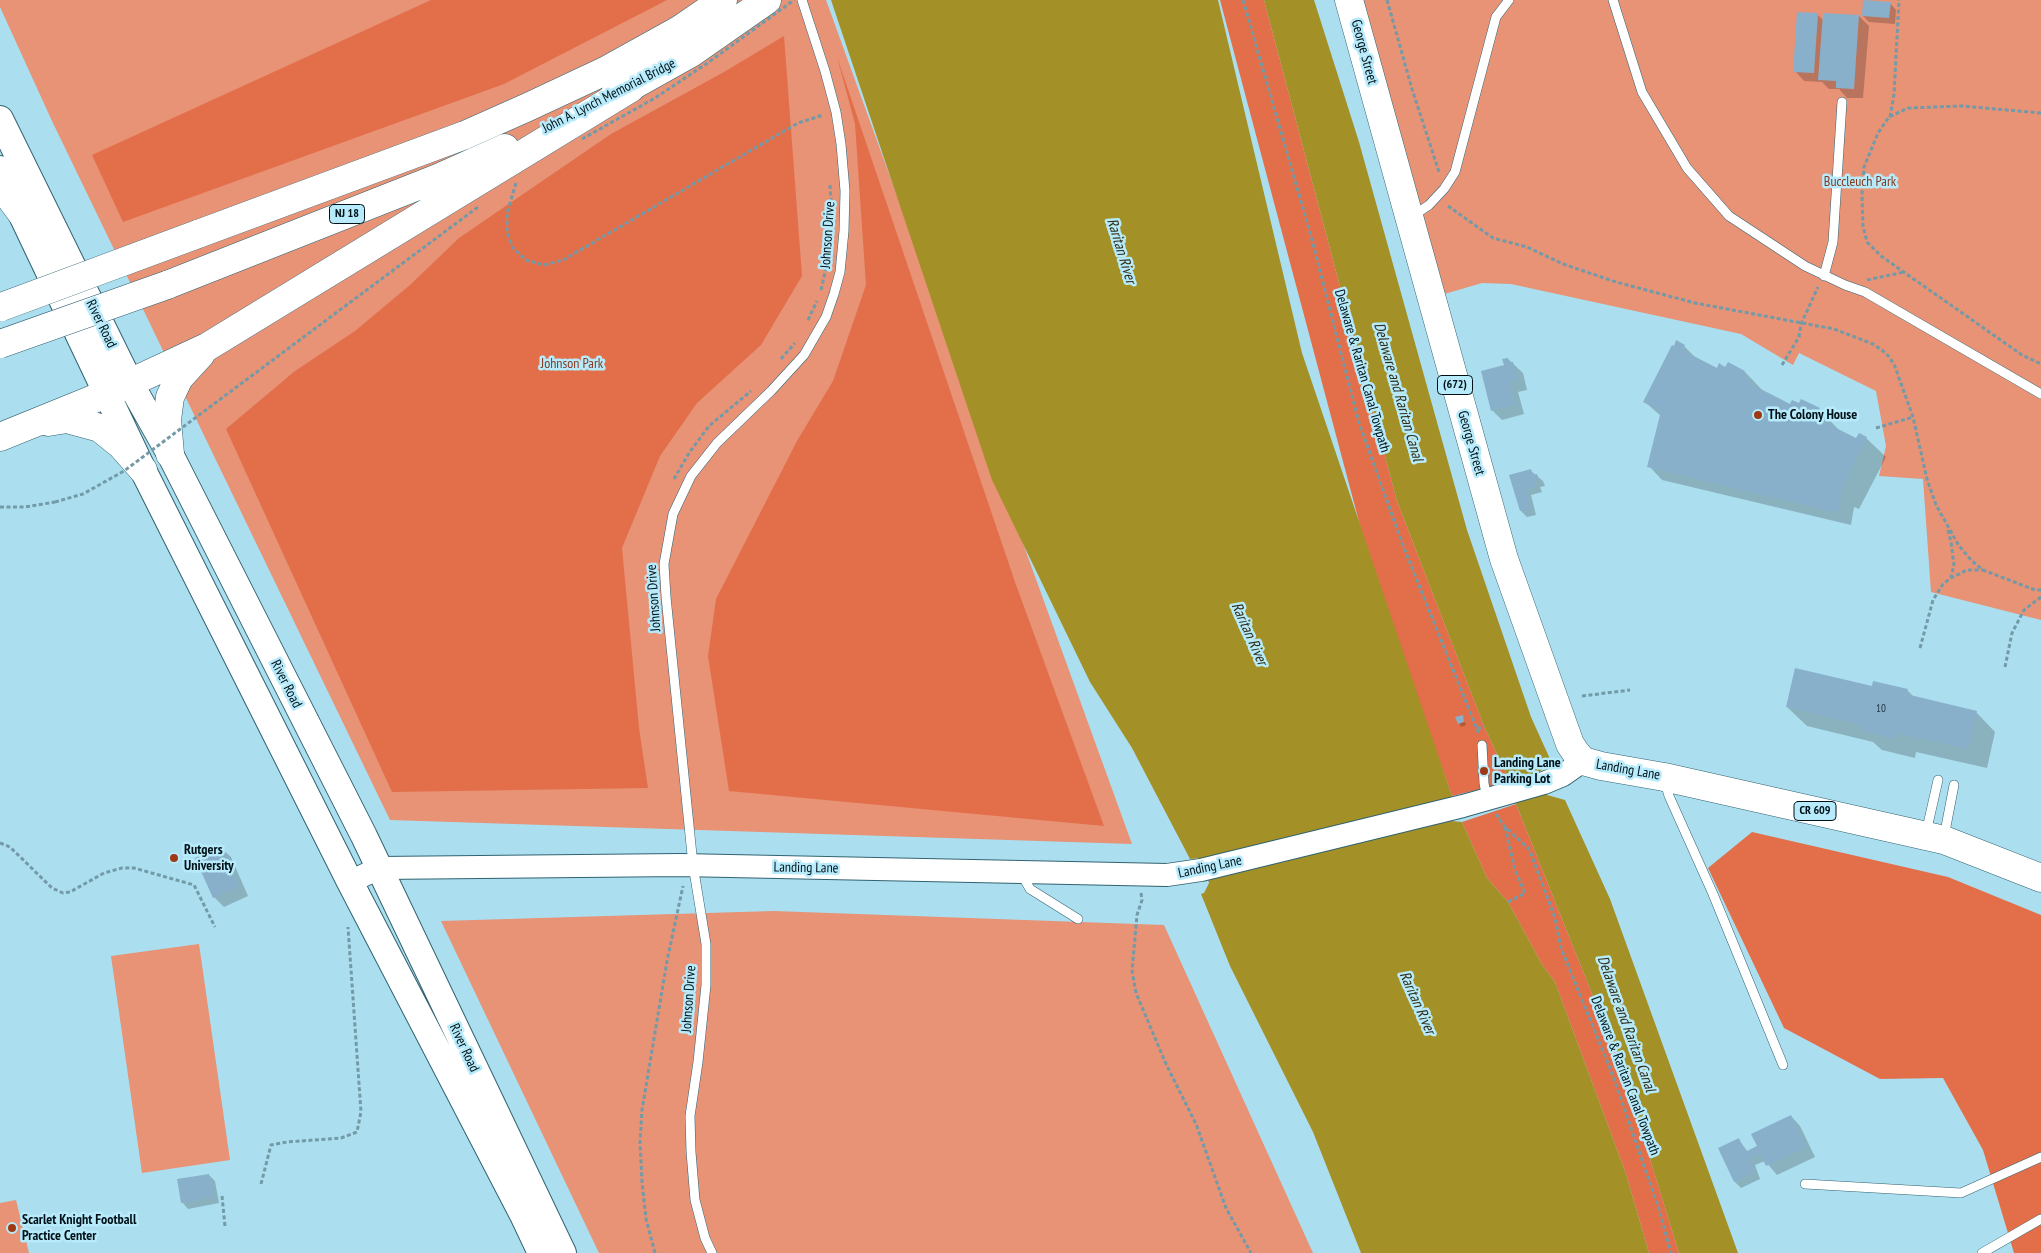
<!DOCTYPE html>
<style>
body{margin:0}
canvas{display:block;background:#abdeee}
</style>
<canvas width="2041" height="1253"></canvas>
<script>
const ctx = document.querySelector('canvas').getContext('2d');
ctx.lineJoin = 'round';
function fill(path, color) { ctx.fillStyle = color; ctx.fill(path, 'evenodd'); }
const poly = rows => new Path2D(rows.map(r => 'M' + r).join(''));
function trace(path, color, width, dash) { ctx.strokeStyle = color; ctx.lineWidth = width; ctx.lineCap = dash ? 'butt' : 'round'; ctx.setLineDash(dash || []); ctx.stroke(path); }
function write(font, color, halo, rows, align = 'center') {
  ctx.font = font + ' "PT Sans Narrow",sans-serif'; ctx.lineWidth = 5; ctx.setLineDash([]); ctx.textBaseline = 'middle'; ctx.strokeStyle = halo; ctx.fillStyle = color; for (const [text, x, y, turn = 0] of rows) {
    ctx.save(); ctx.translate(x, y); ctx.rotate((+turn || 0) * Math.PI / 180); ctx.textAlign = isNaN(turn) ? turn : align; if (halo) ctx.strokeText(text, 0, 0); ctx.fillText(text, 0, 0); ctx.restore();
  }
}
fill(poly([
 [0,0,826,0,1132,844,390,820,52,121,0,7],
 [1360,0,2041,0,2041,620,1931,592,1923,479,1879,476,1886,446,1876,391,1799,353,1793,365,1741,334,1511,284,1482,283,1441,295],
 [774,911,1164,925,1313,1253,599,1253,441,921],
 [199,944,230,1160,142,1173,111,956],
 [16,1200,29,1253,0,1253,0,1203]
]), '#e89276');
fill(poly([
 [431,0,667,0,504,84,123,222,92,155],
 [1220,0,1264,0,1397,501,1484,726,1510,782,1452,796,1369,559],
 [784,36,802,276,761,345,697,403,660,456,622,548,639,728,648,788,392,792,226,429,295,371,355,331,410,285,459,238,611,134,724,72],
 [837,57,1015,582,1104,826,729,791,708,656,716,599,797,441,833,381,866,285,855,124],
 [1516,804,1623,1071,1679,1253,1649,1253,1626,1174,1555,982,1543,966,1508,902,1487,878,1462,822],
 [1752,832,1948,877,2041,915,2041,1253,2014,1253,1983,1150,1943,1078,1880,1079,1784,1028,1708,868]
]), '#e26f4a');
fill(poly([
 [831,0,1218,0,1302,353,1452,796,1445,805,1451,821,1462,822,1487,878,1508,902,1543,966,1555,982,1626,1174,1649,1253,1361,1253,1313,1132,1230,966,1201,894,1204,893,1209,883,1202,858,1190,859,1132,748,1090,682,992,480],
 [1264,0,1314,0,1359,142,1467,530,1531,717,1550,759,1538,774,1547,795,1565,800,1610,899,1738,1253,1679,1253,1623,1071,1516,804,1510,782,1484,726,1397,501]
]), '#a39026');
fill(poly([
 [1890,3,1896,10,1895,24,1869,22,1863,16],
 [1817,14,1823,20,1824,14,1859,16,1869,26,1863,98,1847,98,1839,89,1829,89,1822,82,1804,81,1795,71],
 [1684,346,1697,359,1717,369,1725,368,1728,363,1745,372,1764,392,1790,406,1819,409,1838,429,1838,430,1856,440,1866,438,1886,457,1859,509,1854,507,1851,525,1662,480,1649,466,1661,416,1645,402],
 [1508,359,1523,373,1527,390,1518,392,1524,414,1502,420,1492,410],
 [1531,471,1543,481,1545,486,1540,487,1542,492,1531,495,1536,515,1527,517,1521,511,1510,476],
 [1873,688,1907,690,1915,698,1976,712,1995,732,1987,768,1916,752,1915,758,1882,750,1873,742,1807,726,1787,707],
 [1462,717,1466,725,1461,727,1457,718],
 [221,848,231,857,248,896,224,907,214,897],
 [1791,1116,1800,1126,1815,1157,1777,1175,1765,1161,1755,1165,1760,1179,1741,1188,1735,1182,1719,1149,1739,1140,1748,1152,1759,1147],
 [209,1175,215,1181,219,1203,188,1209,182,1202]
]), '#0003');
fill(poly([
 [1863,0,1891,2,1889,18,1862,16],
 [1797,12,1818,13,1814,73,1793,72],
 [1823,13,1859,15,1854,89,1836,88,1836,81,1818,80],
 [1676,340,1685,345,1682,350,1717,368,1719,363,1725,367,1728,362,1745,371,1743,376,1751,380,1749,383,1790,404,1792,400,1799,403,1801,399,1820,408,1817,413,1824,416,1822,421,1856,438,1859,433,1867,437,1843,486,1838,513,1647,467,1661,411,1643,402,1672,345,1674,346],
 [1508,358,1509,363,1513,362,1518,380,1509,382,1515,404,1491,411,1481,371,1504,365,1502,359],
 [1531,469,1533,475,1537,474,1539,480,1535,481,1536,486,1526,489,1530,509,1520,511,1509,475],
 [1795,668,1872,686,1873,681,1908,689,1906,694,1977,711,1968,749,1897,733,1895,739,1861,731,1862,725,1786,707],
 [1463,715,1464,722,1458,724,1455,717],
 [221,846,239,886,213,898,195,858],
 [1791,1115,1806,1147,1766,1166,1760,1154,1749,1159,1755,1172,1734,1182,1718,1148,1739,1138,1745,1152,1757,1146,1751,1134],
 [209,1174,213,1197,181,1203,177,1179]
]), '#89b0cb');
const service = poly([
 [1613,0,1642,92,1687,168,1729,216,1805,266,1845,285,1865,292,2041,394],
 [1413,216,1429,205,1444,189,1455,172,1496,17,1509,0],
 [1824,276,1833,242,1842,102],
 [1482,745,1484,783,1487,799],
 [1665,782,1669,796,1713,894,1783,1065],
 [1926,833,1938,780],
 [1944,837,1954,785],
 [1021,873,1030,889,1078,919],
 [1805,1184,1961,1193,2041,1157],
 [712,1253,705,1238,695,1200,691,1152,690,1116,698,1062,706,985,706,944,693,865,666,597,664,564,673,514,691,476,717,443,771,391,804,355,826,317,834,294,840,272,844,231,845,191,841,144,836,112,825,71,802,0],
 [1982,1253,2041,1219]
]);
const tertiary = poly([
 [350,882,379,868,681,865,1167,875,1201,870,1463,806,1544,783,1563,775,1583,761]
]);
const secondary = poly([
 [0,119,130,383,170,454,364,836,563,1253],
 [0,169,143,470,350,882,523,1215,541,1253]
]);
const primary = poly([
 [1349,0,1504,559,1570,744,1576,753,1583,761,1601,766,1664,777,1944,840,2041,878]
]);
const motorway = poly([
 [614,96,691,53,767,0],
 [0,184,22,214],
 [198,234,465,135,528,107,605,71,679,30,723,0],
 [167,285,438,178,505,148],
 [48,422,67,419,100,428,121,445,143,470],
 [0,437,106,394,207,347,631,88],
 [170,454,167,420,170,397,179,378,201,354]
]);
trace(service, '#326371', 10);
trace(tertiary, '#326371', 24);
trace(secondary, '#326371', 28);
trace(primary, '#326371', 29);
trace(motorway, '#326371', 29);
trace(poly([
 [1243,0,1311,236,1359,423,1404,548,1479,734],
 [1387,0,1412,89,1439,172],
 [2041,113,1962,106,1908,108,1889,117,1878,133,1864,167,1862,195,1863,226,1867,242,1881,256,2022,355,2041,364],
 [1890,117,1894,94,1899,0],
 [516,183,507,213,507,232,513,248,526,260,544,265,563,260,798,123,823,115],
 [830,185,831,201],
 [1448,206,1493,238,1527,247,1563,264,1616,282,1695,303,1834,329,1873,344,1886,353,1894,364,1913,417,1927,479,1936,505,1959,546,1972,561,1983,570,2035,590,2041,590],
 [1867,280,1904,272],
 [821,290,827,264],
 [808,320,817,301],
 [781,359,795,343],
 [1782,365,1799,337,1801,324,1818,287],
 [1876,428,1913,417],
 [674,479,689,453,709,426,751,391],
 [0,507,25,507,55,502],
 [1948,530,1951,542,1954,565,1951,577],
 [1920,648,1933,600,1943,584,1951,578,1967,570,1983,570],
 [2005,667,2012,633,2024,610,2041,597],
 [1582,696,1630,690],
 [1477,729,1484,726],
 [1496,814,1504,826,1528,848,1531,854,1555,918,1561,948,1613,1076,1659,1209,1671,1253],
 [1505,827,1515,870,1525,893,1508,902],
 [0,843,10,847,52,888,63,893,70,892,104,873,122,868,134,868,194,885,215,927],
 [1141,893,1142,900,1137,915,1132,971,1136,993,1166,1064,1196,1124,1226,1208,1251,1253],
 [261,1184,271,1145,287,1142,341,1138,357,1132,361,1112,348,927],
 [222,1196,225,1226],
 [655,1253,646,1219,642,1182,640,1143,642,1110,667,961,683,886]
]), '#739aa7', 3, [4, 2.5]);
trace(service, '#fff', 9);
trace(tertiary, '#fff', 22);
trace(secondary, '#fff', 26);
trace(primary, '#fff', 28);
trace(motorway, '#fff', 28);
const motorwayBridge = poly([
 [1,307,198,234],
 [0,344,167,285]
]);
trace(motorwayBridge, '#326371', 29, []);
trace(poly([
 [582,139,655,98,709,62,794,0],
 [55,502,83,494,124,471,478,207]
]), '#739aa7', 3, [4, 2.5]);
trace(motorwayBridge, '#fff', 28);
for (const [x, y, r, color] of [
 [1758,415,5,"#9f3914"],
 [1484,771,5,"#9f3914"],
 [174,858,5,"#9f3914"],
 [12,1228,5,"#9f3914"]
]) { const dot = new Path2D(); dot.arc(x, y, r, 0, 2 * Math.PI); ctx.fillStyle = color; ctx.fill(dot); trace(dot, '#b7ebfb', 2); }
write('11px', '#233944', null, [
 ["10",1881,709]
]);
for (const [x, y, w] of [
 [347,214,35],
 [1455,385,35],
 [1815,811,42]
]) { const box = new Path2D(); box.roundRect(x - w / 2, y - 9.5, w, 19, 4); ctx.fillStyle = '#b7ebfb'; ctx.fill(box); trace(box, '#011117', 1); }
write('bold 12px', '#011117', null, [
 ["NJ 18",347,214],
 ["(672)",1455,385],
 ["CR 609",1815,811]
]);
write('14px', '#011117', '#b7ebfb', [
 ["George Street",1364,52,75],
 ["John A. Lynch Memorial Bridge",609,96,-27],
 ["Johnson Drive",828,235,-86],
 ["River Road",101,324,64],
 ["Delaware & Raritan Canal Towpath",1362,371,74],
 ["George Street",1471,443,74],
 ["Johnson Drive",654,598,-94],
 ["River Road",286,684,63],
 ["Landing Lane",1628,770,10],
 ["Landing Lane",1210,867,-12],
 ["Landing Lane",806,868,1],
 ["Johnson Drive",689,999,-86],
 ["River Road",464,1048,65],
 ["Delaware & Raritan Canal Towpath",1625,1076,69]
]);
write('14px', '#833820', '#b7ebfb', [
 ["Buccleuch Park",1860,182],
 ["Johnson Park",572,364]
]);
write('bold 14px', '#011117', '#b7ebfb', [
 ["The Colony House",1768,415],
 ["Landing Lane",1494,763],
 ["Parking Lot",1494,779],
 ["Rutgers",184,850],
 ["University",184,866],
 ["Scarlet Knight Football",22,1220],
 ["Practice Center",22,1236]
], 'left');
write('italic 15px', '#312d17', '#b7ebfb', [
 ["Raritan River",1121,251,73],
 ["Delaware and Raritan Canal",1398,392,74],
 ["Raritan River",1249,634,66],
 ["Raritan River",1417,1003,66],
 ["Delaware and Raritan Canal",1626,1024,70]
]);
</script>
